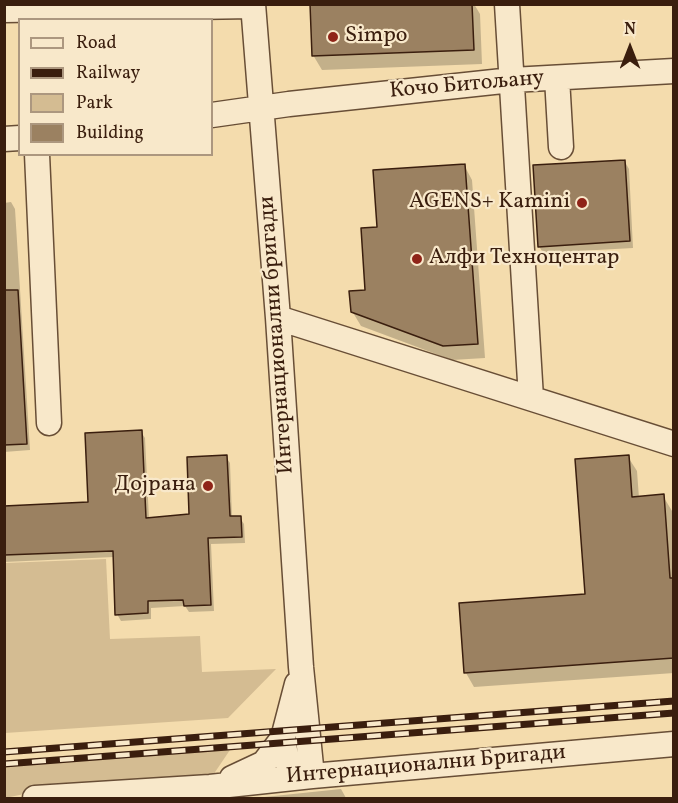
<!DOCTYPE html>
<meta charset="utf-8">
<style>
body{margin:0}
#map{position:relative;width:678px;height:803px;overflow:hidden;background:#f4dcad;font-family:Vollkorn,serif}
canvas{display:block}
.frame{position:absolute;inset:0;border:6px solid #3a1e0e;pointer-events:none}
.legend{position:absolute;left:18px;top:18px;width:195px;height:138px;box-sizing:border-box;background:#f8e8ca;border:2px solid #ac977f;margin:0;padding:8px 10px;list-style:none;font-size:18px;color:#3a1e0e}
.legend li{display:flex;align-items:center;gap:12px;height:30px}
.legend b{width:30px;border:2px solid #ac977f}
.north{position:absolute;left:600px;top:18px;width:60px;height:60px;-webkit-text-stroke:4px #f8e8ca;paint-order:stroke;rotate:0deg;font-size:16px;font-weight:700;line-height:24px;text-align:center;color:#3a1e0e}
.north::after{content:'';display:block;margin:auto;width:21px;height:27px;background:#3a1e0e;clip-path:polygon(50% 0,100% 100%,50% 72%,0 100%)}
</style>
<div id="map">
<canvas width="678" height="803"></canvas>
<div class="frame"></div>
<ul class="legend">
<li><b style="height:8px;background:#f8e8ca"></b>Road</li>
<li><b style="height:8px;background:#3a1e0e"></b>Railway</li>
<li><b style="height:16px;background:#d4bc92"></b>Park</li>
<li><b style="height:16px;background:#9b8161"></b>Building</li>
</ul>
<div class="north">N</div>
</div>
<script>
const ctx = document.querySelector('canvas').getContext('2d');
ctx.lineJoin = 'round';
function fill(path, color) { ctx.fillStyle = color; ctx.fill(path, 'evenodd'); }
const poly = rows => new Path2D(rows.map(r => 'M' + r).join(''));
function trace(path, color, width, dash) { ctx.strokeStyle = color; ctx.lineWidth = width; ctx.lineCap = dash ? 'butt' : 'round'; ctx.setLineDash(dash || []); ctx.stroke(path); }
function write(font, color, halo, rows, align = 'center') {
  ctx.font = font + ' Vollkorn,serif'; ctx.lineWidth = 4.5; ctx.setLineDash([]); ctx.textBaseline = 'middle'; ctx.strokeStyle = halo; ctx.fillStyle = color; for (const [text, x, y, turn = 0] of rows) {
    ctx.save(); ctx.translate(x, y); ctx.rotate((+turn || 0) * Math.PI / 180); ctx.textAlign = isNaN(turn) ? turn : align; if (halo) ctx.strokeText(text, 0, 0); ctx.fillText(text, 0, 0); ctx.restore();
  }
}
fill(poly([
 [106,559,110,639,200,636,202,672,276,669,228,718,5,733,5,563],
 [232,747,209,781,29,793,5,798,5,762]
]), '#d4bc92');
fill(poly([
 [331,4,474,4,480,14,482,64,322,70,313,55],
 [625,162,629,169,633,248,543,253,539,246],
 [464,165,472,180,485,358,452,360,361,326,352,311,366,292,379,228],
 [11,202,15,209,30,450,4,452,4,203],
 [141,432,145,438,149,519,190,516,226,457,230,463,232,518,240,518,244,524,245,543,211,544,214,611,189,612,185,606,151,608,151,619,121,621,117,614,114,557,4,562,4,508,90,504],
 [628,457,637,471,639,498,663,496,672,511,674,535,674,673,474,687,466,673,586,596],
 [341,789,346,798,255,798]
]), '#0003');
const building = poly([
 [310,4,472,4,474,50,312,56,310,4],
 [625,160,630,241,538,247,533,165,625,160],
 [465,164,478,344,443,346,351,312,349,291,365,290,361,228,377,227,373,170,465,164],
 [4,290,18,290,27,444,4,445,4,290],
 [142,430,146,518,189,514,187,457,227,455,230,516,241,516,242,537,208,538,211,605,184,606,183,600,148,601,148,613,115,615,113,551,4,555,4,506,88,502,85,433,142,430],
 [629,455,632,497,664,494,670,578,674,578,674,658,464,673,459,603,585,594,575,459,629,455]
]);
fill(building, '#9b8161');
trace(building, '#3a1e0e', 1.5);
const minor = poly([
 [253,4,278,318,301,667,312,776],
 [507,4,531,398],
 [4,10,253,6],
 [557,78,561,147],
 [212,115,289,104,512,80,674,71],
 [4,139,20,138],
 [37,154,49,423],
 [278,318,674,444],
 [296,777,287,762,283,738,297,684],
 [232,778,264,763,283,738],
 [35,798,210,787,312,776,674,744]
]);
trace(minor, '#684e36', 27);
trace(minor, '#f8e8ca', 24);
const rail = poly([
 [4,752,674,701],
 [4,764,674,713]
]);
trace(rail, '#3a1e0e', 7);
trace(rail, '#f8e8ca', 4.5, [14]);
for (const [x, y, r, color] of [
 [333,37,6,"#8f2418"],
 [582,203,6,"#8f2418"],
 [417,259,6,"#8f2418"],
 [208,486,6,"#8f2418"]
]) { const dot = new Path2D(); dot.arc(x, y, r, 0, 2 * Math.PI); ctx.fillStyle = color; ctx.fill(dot); trace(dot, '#f8e8ca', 2); }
write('22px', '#3a1e0e', '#f8e8ca', [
 ["Simpo",345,37],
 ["AGENS+ Kamini",570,203,"right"],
 ["Алфи Техноцентар",429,259],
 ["Дојрана",196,486,"right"]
], 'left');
write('22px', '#3a1e0e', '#f8e8ca', [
 ["Кочо Битољану",467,86,-5],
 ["Интернационални бригади",278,335,-94],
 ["Интернационални Бригади",426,766,-5]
]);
</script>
